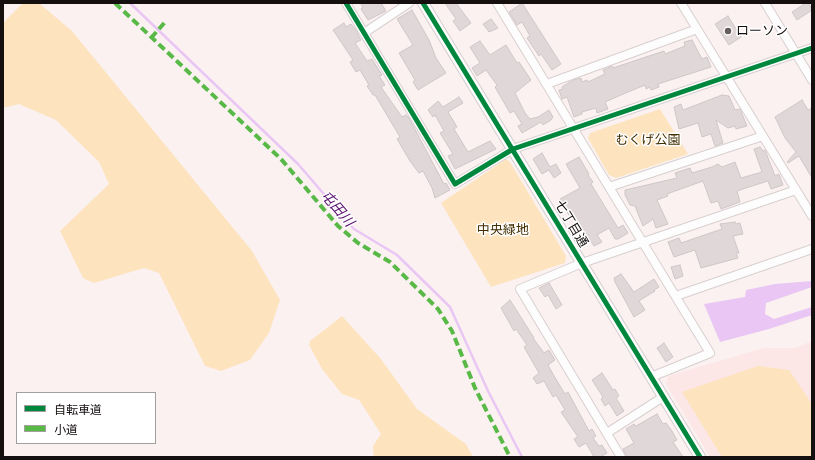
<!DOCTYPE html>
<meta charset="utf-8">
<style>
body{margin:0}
#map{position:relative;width:815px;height:460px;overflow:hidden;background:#fbf1f1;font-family:Karla,"Noto Sans JP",sans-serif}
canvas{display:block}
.frame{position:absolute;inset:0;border:4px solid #160f0f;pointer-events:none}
.legend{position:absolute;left:16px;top:392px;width:140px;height:52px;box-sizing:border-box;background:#fff;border:1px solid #a29f9f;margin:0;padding:5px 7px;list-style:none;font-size:12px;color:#160f0f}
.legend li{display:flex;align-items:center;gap:8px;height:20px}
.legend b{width:20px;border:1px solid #a29f9f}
</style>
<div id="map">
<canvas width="815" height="460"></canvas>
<div class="frame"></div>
<ul class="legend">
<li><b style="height:5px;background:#00873e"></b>自転車道</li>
<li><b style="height:5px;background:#58b947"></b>小道</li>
</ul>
</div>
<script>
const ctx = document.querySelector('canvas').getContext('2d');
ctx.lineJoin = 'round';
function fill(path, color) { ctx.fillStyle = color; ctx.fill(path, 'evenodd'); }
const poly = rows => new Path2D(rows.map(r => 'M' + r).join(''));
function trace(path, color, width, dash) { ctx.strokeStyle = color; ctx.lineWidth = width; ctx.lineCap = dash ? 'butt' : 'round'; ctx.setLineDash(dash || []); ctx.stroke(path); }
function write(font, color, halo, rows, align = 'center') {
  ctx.font = font + ' Karla,"Noto Sans JP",sans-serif'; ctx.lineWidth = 3; ctx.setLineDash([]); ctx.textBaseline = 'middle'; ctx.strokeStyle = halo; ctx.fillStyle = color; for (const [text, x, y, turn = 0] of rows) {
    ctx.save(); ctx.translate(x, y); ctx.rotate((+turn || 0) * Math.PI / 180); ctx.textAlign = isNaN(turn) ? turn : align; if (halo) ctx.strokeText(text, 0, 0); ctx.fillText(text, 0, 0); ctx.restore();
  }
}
fill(poly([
 [812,341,812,457,710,457,666,384,668,376,764,348,795,348]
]), '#fce6e6');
fill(poly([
 [23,3,39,3,72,31,252,251,280,300,269,333,250,360,221,371,205,366,159,273,144,268,94,283,83,278,60,231,109,184,99,162,56,120,19,104,3,108,3,23],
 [660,109,688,154,616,178,609,175,588,138,590,133],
 [506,159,510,162,566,256,565,263,491,287,441,203],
 [342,316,381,359,417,409,466,444,473,457,374,457,373,446,381,434,359,400,342,394,322,369,309,345,310,341],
 [758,366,789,370,812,404,812,457,722,457,682,392]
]), '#fde4bf');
fill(poly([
 [812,281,812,287,766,303,765,314,774,319,812,307,812,315,769,329,720,342,704,304,745,297,746,290,775,284]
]), '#e9c6f4');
trace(poly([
 [130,3,298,164,354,229,397,255,450,307,488,391,522,457]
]), '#e9c6f4', 2.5);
const building = poly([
 [360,3,381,3,386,11,368,20,361,9,363,7,360,3],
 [445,3,456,3,471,23,460,31,453,21,456,19,445,3],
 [522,3,561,64,552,70,541,54,539,56,527,38,530,36,522,22,517,25,509,12,522,3],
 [806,3,809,3,812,10,797,20,792,12,806,3],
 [412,10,429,40,436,58,446,73,418,90,413,82,415,80,399,53,413,45,397,19,412,10],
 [728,16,741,37,729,45,715,24,728,16],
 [491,19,498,28,489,32,483,24,491,19],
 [344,23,346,27,351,24,355,29,361,40,355,43,367,61,372,59,382,75,379,76,385,85,381,87,402,117,406,115,409,118,444,184,446,183,450,190,435,198,432,188,423,171,419,173,410,161,397,139,400,137,375,95,373,95,367,86,369,85,360,70,356,72,350,62,353,60,333,30,344,23],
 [692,40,702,59,707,57,711,67,658,84,659,87,651,90,650,87,646,89,645,85,621,95,605,102,608,109,597,113,596,108,582,112,582,114,574,117,567,97,562,99,559,90,563,89,562,87,573,80,581,78,582,82,587,80,588,82,605,74,603,70,612,66,613,68,664,51,665,54,685,46,684,42,692,40],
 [480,41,490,55,506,45,517,63,519,62,531,80,515,93,525,113,530,119,538,117,549,110,553,117,551,120,543,125,541,122,522,133,518,126,522,124,514,111,510,113,495,87,497,85,486,70,477,76,472,68,480,63,470,47,480,41],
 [722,95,729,96,735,110,740,109,747,126,736,129,735,126,728,128,716,120,723,143,715,146,711,134,702,137,698,123,679,129,674,107,681,104,683,110,722,95],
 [459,97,463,103,448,112,457,127,454,129,468,152,490,141,496,149,455,169,448,156,453,154,440,133,444,131,435,115,433,117,428,110,438,101,443,107,459,97],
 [802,100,808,110,812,108,812,178,799,156,788,163,787,162,796,152,785,138,775,117,802,100],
 [760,147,763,151,765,150,775,176,779,174,783,185,771,189,768,181,749,187,737,191,740,202,721,209,718,201,711,203,703,181,667,194,668,196,657,200,668,224,656,228,653,219,643,226,635,206,630,205,625,195,625,190,677,178,675,173,690,168,692,173,712,167,718,164,722,167,735,162,741,178,762,172,754,149,760,147],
 [542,153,550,167,556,164,561,173,554,178,549,170,542,174,533,159,542,153],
 [579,157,589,174,588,175,593,182,591,184,618,228,623,225,628,233,618,239,615,239,609,228,597,235,602,242,594,246,578,222,577,223,573,216,570,217,560,199,580,188,566,164,579,157],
 [735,222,736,224,740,223,743,234,733,236,739,253,736,253,738,258,701,268,695,250,674,257,668,242,679,238,681,243,722,229,720,224,735,222],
 [680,265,683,276,675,279,671,267,680,265],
 [621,274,634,292,654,279,659,287,654,290,655,291,639,301,645,310,634,317,615,282,614,278,621,274],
 [549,283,562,305,556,309,548,295,545,297,539,288,549,283],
 [510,300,534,338,533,338,544,353,549,350,555,360,548,365,554,376,565,394,568,392,589,431,592,429,596,436,593,438,599,446,602,445,607,453,600,457,594,457,586,443,579,447,574,439,578,437,561,412,565,410,556,395,553,397,544,381,537,384,533,378,539,373,524,347,527,345,516,329,514,331,501,308,510,300],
 [664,343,673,357,666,362,657,348,664,343],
 [602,373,613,390,615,389,619,396,616,398,624,411,617,416,609,403,605,406,601,399,603,397,592,380,602,373],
 [657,414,663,424,666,423,672,431,677,440,673,442,683,457,627,457,623,449,634,443,626,429,634,424,636,426,657,414]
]);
fill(building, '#e0d7d9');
trace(building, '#cec6c8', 1);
const minor = poly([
 [346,3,455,184,513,149,812,48],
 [497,3,710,353,651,377],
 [681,3,812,216],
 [765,3,812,80],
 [364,33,409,3],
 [547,84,697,29],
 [609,187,763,136],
 [676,296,812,249],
 [607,433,663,397],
 [621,457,520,289,582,263,796,190]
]);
const tertiary = poly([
 [423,3,700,457]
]);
trace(minor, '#d8cfcf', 10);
trace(tertiary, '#d8cfcf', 12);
trace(minor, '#fefdfd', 8);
trace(tertiary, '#fefdfd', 10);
trace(poly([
 [115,3,281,159,338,226,358,243,390,262,438,309,452,331,475,388,510,457],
 [151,38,166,21]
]), '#58b947', 4, [8, 4]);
trace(poly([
 [346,3,455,184,513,149,812,48],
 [423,3,700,457]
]), '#00873e', 5);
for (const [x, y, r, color] of [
 [728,31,4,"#665e5e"]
]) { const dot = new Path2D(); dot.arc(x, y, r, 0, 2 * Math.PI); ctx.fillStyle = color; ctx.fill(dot); trace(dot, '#fff', 1.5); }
write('13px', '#160f0f', '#fff', [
 ["ローソン",736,31]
], 'left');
write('13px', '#422e03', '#fff', [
 ["むくげ公園",648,140],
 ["中央緑地",503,230]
]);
write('13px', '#160f0f', '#fff', [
 ["七丁目通",571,224,59]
]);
write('italic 14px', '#56096d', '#fff', [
 ["屯田川",337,209,49]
]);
</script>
